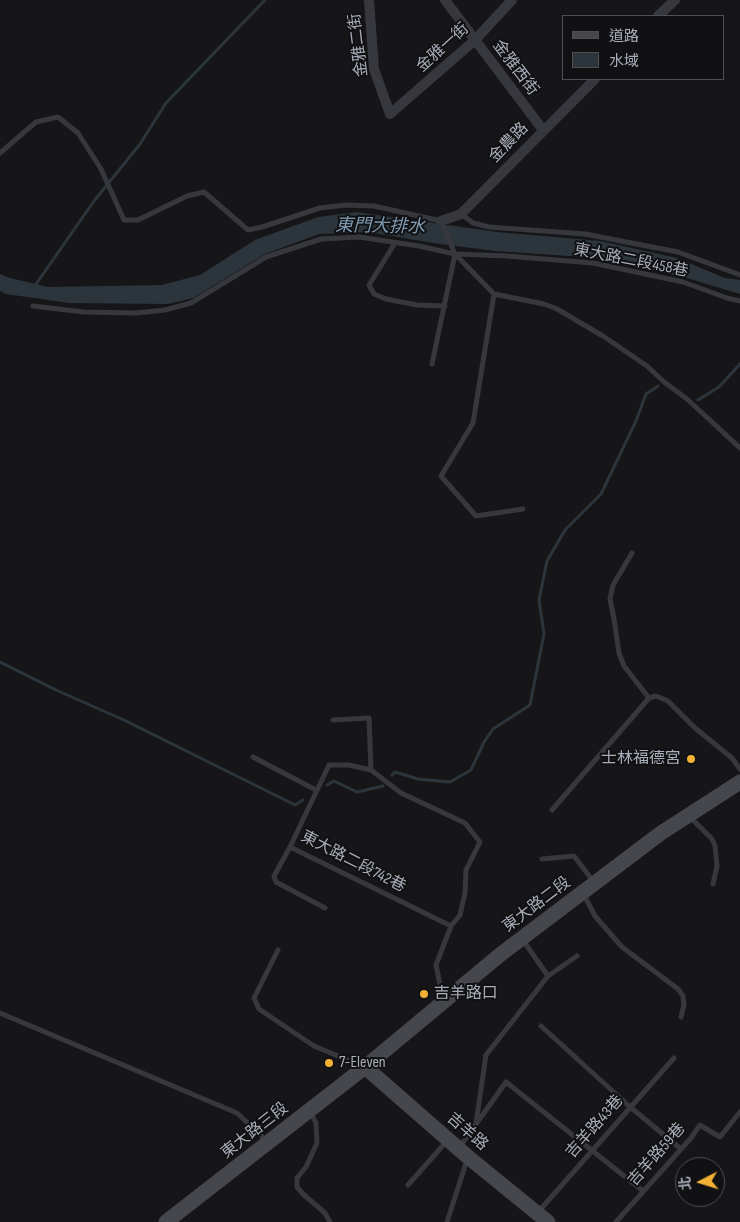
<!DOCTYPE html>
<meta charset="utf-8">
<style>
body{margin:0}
#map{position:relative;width:740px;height:1222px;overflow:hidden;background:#161618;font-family:"Sofia Sans Condensed","Noto Sans TC",sans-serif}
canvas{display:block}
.legend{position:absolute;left:562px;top:15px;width:162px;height:65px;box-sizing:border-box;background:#111113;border:1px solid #4d4f55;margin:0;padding:6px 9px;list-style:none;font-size:15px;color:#a8adb8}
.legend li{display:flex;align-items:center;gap:10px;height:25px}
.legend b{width:25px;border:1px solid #4d4f55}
.north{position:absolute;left:675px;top:1157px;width:50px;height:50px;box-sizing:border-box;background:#111113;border:1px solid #4d4f55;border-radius:50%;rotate:265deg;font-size:14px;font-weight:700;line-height:20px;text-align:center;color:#a8adb8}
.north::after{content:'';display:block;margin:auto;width:18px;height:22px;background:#f2b134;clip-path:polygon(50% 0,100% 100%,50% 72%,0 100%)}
</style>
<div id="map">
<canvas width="740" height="1222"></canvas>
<ul class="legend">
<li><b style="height:6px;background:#45474d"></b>道路</li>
<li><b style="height:14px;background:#2c353c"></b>水域</li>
</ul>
<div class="north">北</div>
</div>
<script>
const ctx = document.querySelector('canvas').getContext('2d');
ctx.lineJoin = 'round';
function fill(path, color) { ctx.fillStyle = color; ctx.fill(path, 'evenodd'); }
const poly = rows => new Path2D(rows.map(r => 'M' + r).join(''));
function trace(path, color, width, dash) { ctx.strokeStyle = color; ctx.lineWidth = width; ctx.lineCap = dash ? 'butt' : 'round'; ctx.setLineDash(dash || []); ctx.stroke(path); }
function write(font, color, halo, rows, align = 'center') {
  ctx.font = font + ' "Sofia Sans Condensed","Noto Sans TC",sans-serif'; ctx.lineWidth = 4; ctx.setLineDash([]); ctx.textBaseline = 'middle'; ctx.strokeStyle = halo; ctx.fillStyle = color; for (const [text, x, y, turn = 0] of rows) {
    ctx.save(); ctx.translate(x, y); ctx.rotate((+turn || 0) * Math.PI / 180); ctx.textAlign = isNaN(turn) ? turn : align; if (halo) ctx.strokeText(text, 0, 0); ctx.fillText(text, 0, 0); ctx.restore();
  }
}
fill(poly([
 [356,212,497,232,600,241,677,258,725,278,740,280,740,294,687,278,599,258,495,251,440,244,367,232,319,234,265,254,193,298,168,304,69,303,6,294,0,291,0,274,10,278,48,287,162,285,200,275,255,240,318,217]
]), '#2c353c');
trace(poly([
 [34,287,94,201,140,144,166,103,265,0],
 [698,400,719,387,740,364],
 [0,662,56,690,126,721,295,805,303,800],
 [392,775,395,772,418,779,450,782,471,770,484,742,493,729,530,705,544,634,539,600,547,561,565,530,601,494,636,421,646,394,658,386],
 [327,785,334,781,357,792,383,786]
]), '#2c353c', 3);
trace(poly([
 [0,153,36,122,58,117,78,133,101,169,124,220,138,220,187,196,204,192,248,230,262,227,320,208,346,205,374,206,441,221,455,254,494,294,544,304,557,309,603,336,647,366,664,382,687,399,740,448],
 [461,214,473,223,489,227,585,234,678,252,740,275],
 [395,243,369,285,374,294,386,299,417,305,445,306],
 [494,294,473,423,441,476,476,516,523,509],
 [33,306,84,312,136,313,165,310,191,303,266,257,321,239,359,237,419,246,455,254,507,256,593,263,683,282,727,298,740,301],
 [432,364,455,254],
 [632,553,613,585,610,599,614,619,619,653,624,666,649,698,656,696,668,701,695,728,732,758,740,769],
 [333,720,369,718,371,770,401,793,465,823,480,842,466,870,465,893,460,915,451,926],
 [253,757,316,790],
 [371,770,349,765,329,765,290,847,451,926,436,965,443,999],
 [552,810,649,698],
 [690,817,712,839,715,846,717,866,713,884],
 [290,847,274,876,276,882,325,908],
 [542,859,574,856,593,881],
 [583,893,595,916,622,947,678,989,683,996,684,1005,681,1017],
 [522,939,548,976,577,956],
 [278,950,254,998,259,1009,314,1046,362,1066],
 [0,1013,237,1113,268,1142],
 [541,1026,629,1106,681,1149],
 [310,1111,316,1123,317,1143,306,1167,297,1178,297,1187,303,1194,325,1213,330,1222],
 [476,1123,486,1055,548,976],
 [459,1148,506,1082,643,1191],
 [408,1185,446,1142],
 [539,1211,674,1058],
 [447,1222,467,1160],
 [616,1222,691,1138,700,1125,720,1137,740,1112]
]), '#37383d', 5);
trace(poly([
 [369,0,374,69,390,114,475,40,512,0],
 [445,0,543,130],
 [658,16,675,0],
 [441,221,461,214,595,79]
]), '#37383d', 10);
trace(poly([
 [365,1067,468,1157,548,1222],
 [166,1222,365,1067,501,954,661,833,740,782]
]), '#45474d', 15);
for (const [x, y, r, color] of [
 [691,759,5,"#f2b134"],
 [424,994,5,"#f2b134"],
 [329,1063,5,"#f2b134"]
]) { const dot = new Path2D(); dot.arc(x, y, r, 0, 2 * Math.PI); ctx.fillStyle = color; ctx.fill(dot); trace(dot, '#111113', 2); }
write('16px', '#a8adb8', '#111113', [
 ["金雅二街",359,45,-97],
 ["金雅一街",443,48,-42],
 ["金雅西街",515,68,53],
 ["金農路",509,143,-46],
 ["東大路二段458巷",631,261,11],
 ["東大路二段742巷",353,862,27],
 ["東大路二段",537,905,-37],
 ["吉羊路43巷",595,1127,-49],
 ["東大路三段",255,1131,-38],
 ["吉羊路",467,1132,41],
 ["吉羊路59巷",657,1155,-49]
]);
write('16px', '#a8adb8', '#111113', [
 ["士林福德宮",681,759,"right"],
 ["吉羊路口",434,994],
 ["7-Eleven",339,1063]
], 'left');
write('italic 18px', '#7f9bb3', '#111113', [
 ["東門大排水",380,227,1]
]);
</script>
